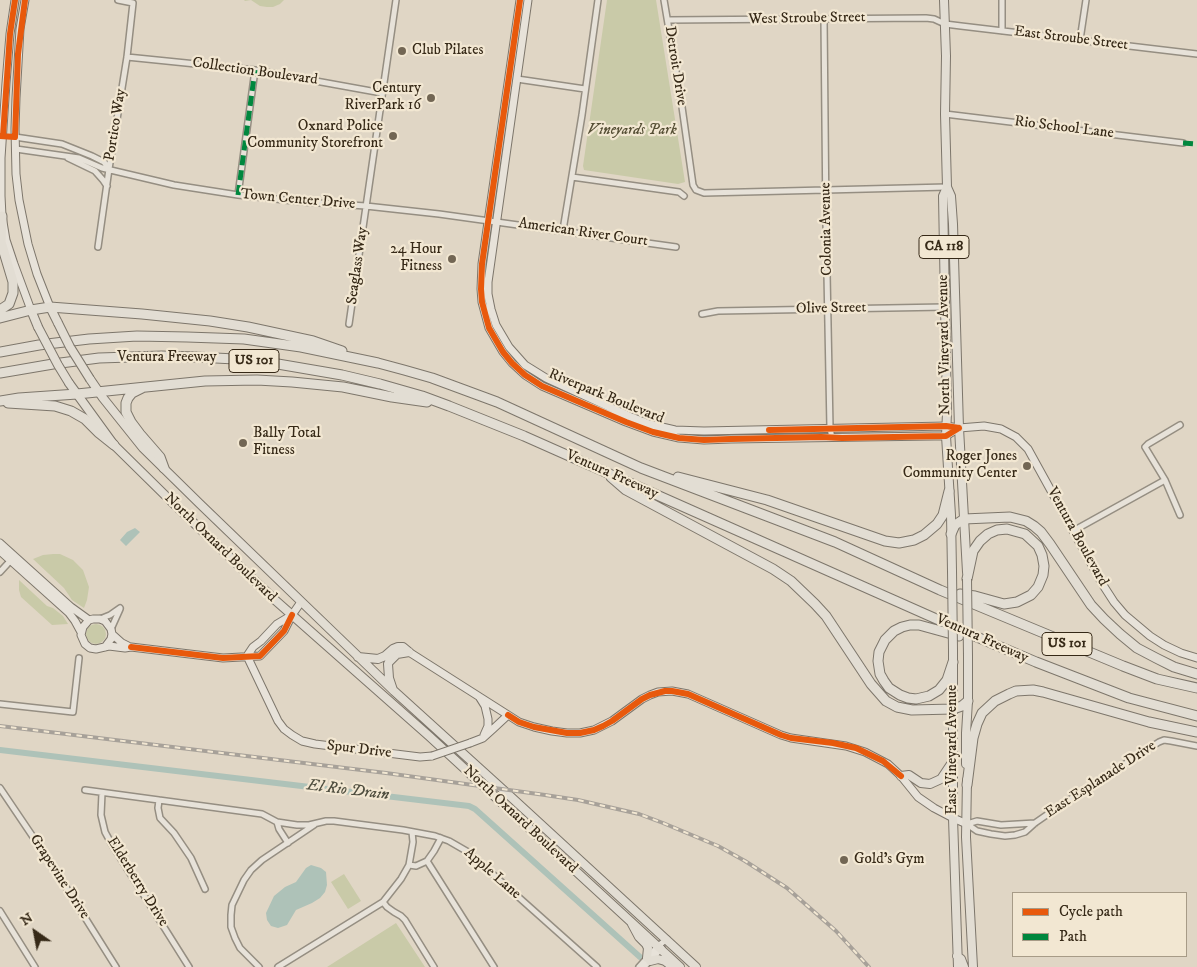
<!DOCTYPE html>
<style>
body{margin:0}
#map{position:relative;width:1197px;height:967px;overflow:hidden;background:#e0d6c5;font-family:"IM FELL DW Pica",serif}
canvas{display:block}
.legend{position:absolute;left:1012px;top:892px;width:175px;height:65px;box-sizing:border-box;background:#f2e7d2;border:1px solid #a79b87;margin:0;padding:6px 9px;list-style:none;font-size:15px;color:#362917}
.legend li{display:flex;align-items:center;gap:10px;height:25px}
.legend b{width:25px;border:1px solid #a79b87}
.north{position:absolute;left:10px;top:907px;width:50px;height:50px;-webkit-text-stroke:4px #f2e7d2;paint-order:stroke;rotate:327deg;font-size:14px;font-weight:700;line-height:20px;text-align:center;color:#362917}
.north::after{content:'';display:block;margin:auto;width:18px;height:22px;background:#362917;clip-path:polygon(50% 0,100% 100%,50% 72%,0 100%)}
</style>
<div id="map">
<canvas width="1197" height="967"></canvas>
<ul class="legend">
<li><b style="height:6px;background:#e8590c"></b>Cycle path</li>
<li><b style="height:6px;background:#00873e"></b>Path</li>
</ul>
<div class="north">N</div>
</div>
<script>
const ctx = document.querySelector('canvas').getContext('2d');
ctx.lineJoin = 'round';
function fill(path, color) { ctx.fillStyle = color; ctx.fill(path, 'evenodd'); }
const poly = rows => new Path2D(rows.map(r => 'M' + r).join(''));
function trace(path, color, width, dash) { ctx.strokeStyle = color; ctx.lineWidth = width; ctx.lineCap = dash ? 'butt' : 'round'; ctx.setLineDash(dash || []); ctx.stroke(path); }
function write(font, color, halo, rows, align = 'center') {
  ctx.font = font + ' "IM FELL DW Pica",serif'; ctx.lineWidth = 4.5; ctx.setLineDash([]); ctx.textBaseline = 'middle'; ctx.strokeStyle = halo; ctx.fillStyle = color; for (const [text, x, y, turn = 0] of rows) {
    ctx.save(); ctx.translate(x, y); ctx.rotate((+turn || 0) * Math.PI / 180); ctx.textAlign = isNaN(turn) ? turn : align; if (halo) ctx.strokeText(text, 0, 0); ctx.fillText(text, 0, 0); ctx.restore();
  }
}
fill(poly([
 [244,0,284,0,280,4,273,7,267,7,260,6,251,0,245,1],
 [607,0,656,0,685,182,678,184,584,170,583,166],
 [53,554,60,554,73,560,83,570,89,587,87,600,84,608,72,600,64,588,33,559,43,555],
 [19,580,47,606,53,608,63,616,68,624,52,625,21,597,19,590],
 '86 634a10 10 0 1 1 20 0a10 10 0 1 1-20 0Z',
 [344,874,361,901,348,909,331,882],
 [396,923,425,967,327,967]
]), '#c9caa8');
fill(poly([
 [135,528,140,532,126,546,120,540,127,532],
 [311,865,321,868,326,872,327,885,325,892,320,898,312,903,296,910,287,925,278,928,271,926,267,920,266,913,274,896,285,887,296,882,306,868]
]), '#aec2b8');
trace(poly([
 [0,750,469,806,475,809,640,957]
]), '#aec2b8', 6);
const street = poly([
 [664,0,682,107,693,185,696,190,704,193,947,187],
 [1002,0,1002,31],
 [824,19,826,222,830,428,832,438],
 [668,20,926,18,934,19,945,24,961,26,1197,54],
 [1080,40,1086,0],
 [127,57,255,70,382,93],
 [517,79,585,89],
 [945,114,1183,143],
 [15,137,62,144,92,156,104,162,109,169],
 [16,149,79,158,102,168,174,185,238,195,304,202,366,206,439,214,676,247],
 [68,158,95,171,103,180,107,186],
 [572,177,679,192,684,196],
 [238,195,255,70],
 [563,230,582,115,598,0],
 [98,247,109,169,127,57,133,3,118,0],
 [702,314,718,311,945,307],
 [349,324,396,0],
 [1180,515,1165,480,1145,447,1148,444,1180,425],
 [1073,531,1165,480],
 [0,572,11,560],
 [100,619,110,615,120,608],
 [111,629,120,609],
 [0,704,73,712,79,658],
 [0,788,52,865,116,967],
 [85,790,262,814,277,822,279,829,288,843],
 [102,793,101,815,105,832,111,843,189,967],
 [159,800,158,808,160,818,174,833,191,858,205,889],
 [277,822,297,825,309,825,326,821,334,821,403,830,435,836,449,841,468,852,597,967],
 [967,824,977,831,991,834,1005,836,1015,835,1025,832,1035,823,1061,805,1159,742,1164,740,1171,741,1197,746],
 [967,824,977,821,1001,825,1035,823],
 [427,861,494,967],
 [409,865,416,866,427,861,434,851,441,838],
 [383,902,387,907,394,912,401,916,405,920,434,967],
 [0,911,35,967],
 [259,967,240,948,235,938,231,927,231,915,232,905,244,880,251,870,262,860,314,825],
 [278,967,383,902,401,879,409,865,413,842,412,832],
 [639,967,658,946,667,939],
 [644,967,662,948]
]);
const secondary = poly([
 [15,0,10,34,6,83,1,158,1,196,2,216,6,240,14,264,31,310],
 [25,0,20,29,16,98,15,129,16,174,19,200,28,244,37,274,50,307],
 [520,0,482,264,481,289,482,302,489,328,503,352,512,363,525,375,542,386,626,422,653,432,679,438,704,440,731,439,934,436,946,436,959,428],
 [528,0,488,282,488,294,491,309,496,325,509,347,525,365,546,378,629,416,649,424,675,430,704,431,946,426,959,428,984,426,1001,429,1016,437,1028,449,1103,585,1114,602,1125,615,1150,636,1164,645,1181,653,1197,658],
 [0,543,71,607,89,620],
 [0,551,69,613,75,621,81,632],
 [112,634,122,643,128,646],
 [105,647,111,639,112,634,111,629,105,621,100,619,93,619,89,620,83,627,81,635,85,644,90,648,96,649,109,646,125,648,131,647,223,658,260,656,284,631,292,615,301,602],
 [409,652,519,722,534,727,552,731,567,733,580,733,594,730,612,721,642,699,650,695,658,692,672,691,688,694,781,735,791,738,846,746,865,752,888,764,901,776,918,797,934,808,953,818,967,824],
 [247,656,278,721,284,729,292,735,302,741,315,744,420,757,432,756],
 [247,656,253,647,261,641,277,624,292,615],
 [480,698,485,706,488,719,488,726,484,735],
 [470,743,483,738,493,729,508,715]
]);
const primary = poly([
 [944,0,946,56,945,114,947,187,951,196,953,224,959,428,967,572],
 [947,187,943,196,947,413,946,436,951,515,952,571],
 [50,307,58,323],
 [31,310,38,327],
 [90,379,103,398,143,448,200,504,394,691,511,797,696,967],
 [69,383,114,445,176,506,275,600,429,736,680,967],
 [953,650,953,818,958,967],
 [358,657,378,659,385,656,393,649,398,647,403,647,409,652],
 [393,690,389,678,388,664,389,662,397,654,409,652],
 [966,764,966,733,968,701,968,656],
 [901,776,909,775,921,783,930,784,941,779,951,764],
 [967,780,966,837,973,967],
 [632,924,639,937,646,944,648,948,647,958],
 [957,956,961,959,964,967],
 [650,961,658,959,665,961,673,967]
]);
const highway = poly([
 [0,310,9,304,13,293,13,282,1,242,2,216],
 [0,318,31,310,50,307,142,314,210,321,248,327,313,341,342,351],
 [0,352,39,345,89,339,137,336,187,337,244,339,301,347,378,363,404,370,432,378,497,402,641,468,835,542,940,590,1123,666,1157,679,1197,688],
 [0,373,53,364,99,358,162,356,196,357,235,359,272,363,342,375,380,384,422,396,449,406,524,436,977,637,1036,662,1129,698,1197,716],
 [142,388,132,393,128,398,126,403,126,412,131,422,140,434,160,457,164,468],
 [0,401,19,398,77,394,205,381,257,380,292,382,343,387,392,397,427,402],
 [8,403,55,406,71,411,85,419,99,433,114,445],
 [611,477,626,490,773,569,791,581,815,604,826,616,871,684,886,701,897,707,912,710,953,709,962,706,968,701],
 [678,477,767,500,885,541,899,543,914,540,924,535,937,524,943,515,949,491],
 [951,534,955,525,964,519,1010,517,1026,521,1034,526,1041,532,1050,544,1091,605,1104,619,1120,634,1137,648,1156,658,1174,667,1197,674],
 [960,594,975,596,1004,604,1017,602,1031,595,1038,587,1043,575,1044,566,1042,555,1038,546,1025,534,1007,529,997,530,988,534,980,541,973,551,967,579],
 [953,662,947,680,939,690,929,696,916,699,908,698,900,695,889,688,884,681,880,674,878,661,879,652,885,640,894,631,902,627,910,625,919,625,959,636],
 [967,785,973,738,977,724,982,713,995,701,1009,694,1016,691,1033,690,1043,692,1149,722,1197,732]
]);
trace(street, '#958e82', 8);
trace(secondary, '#7d766b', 9);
trace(primary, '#7d766b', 10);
trace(highway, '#7d766b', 11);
trace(street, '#e7e2d9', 5);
trace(secondary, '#e7e2d9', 7);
trace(primary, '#e2ddd3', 8);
trace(highway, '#e2ddd3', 9);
const rail = poly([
 [0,726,386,773,545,795,578,800,639,814,663,823,718,846,745,861,787,888,836,931,869,967]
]);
trace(rail, '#a7a199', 4);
trace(rail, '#f2e7d2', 2, [5.5]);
const secondaryBridge = poly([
 [432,756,470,743]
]);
const primaryBridge = poly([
 [58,323,70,347,90,379],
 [38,327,58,365,69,383],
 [952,571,953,650],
 [967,579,968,656]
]);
trace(secondaryBridge, '#7d766b', 9, []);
trace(primaryBridge, '#7d766b', 10, []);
trace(secondaryBridge, '#e7e2d9', 7);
trace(primaryBridge, '#e2ddd3', 8);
trace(poly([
 [1183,143,1197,144],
 [238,195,255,70]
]), '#00873e', 5, [10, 5]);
trace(poly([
 [520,0,482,264,481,289,482,302,489,328,503,352,512,363,525,375,542,386,626,422,653,432,679,438,704,440,731,439,821,437,842,438,946,436,959,428],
 [0,136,15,137,18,54,25,0],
 [3,136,10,34,15,0],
 [769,430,946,426,959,428],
 [131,647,223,658,260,656,284,631,292,615],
 [508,715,519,722,534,727,567,733,580,733,594,730,603,726,612,721,642,699,650,695,665,691,672,691,688,694,781,735,791,738,833,743,856,748,883,761,901,776]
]), '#e8590c', 6);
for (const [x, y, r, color] of [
 [402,51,5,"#726654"],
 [431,98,5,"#726654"],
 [393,136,5,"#726654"],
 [452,259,5,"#726654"],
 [243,443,5,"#726654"],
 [1027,466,5,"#726654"],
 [844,860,5,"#726654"]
]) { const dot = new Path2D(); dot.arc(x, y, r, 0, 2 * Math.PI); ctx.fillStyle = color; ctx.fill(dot); trace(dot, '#f2e7d2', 2); }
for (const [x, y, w] of [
 [944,247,50],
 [254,361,50],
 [1067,644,50]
]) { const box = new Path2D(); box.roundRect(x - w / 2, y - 11.5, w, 23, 4); ctx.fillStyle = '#f2e7d2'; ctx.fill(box); trace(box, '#362917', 1); }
write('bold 14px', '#362917', null, [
 ["CA 118",944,247],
 ["US 101",254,361],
 ["US 101",1067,644]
]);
write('15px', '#362917', '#f2e7d2', [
 ["West Stroube Street",807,19,-1],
 ["East Stroube Street",1071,39,7],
 ["Detroit Drive",675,66,81],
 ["Collection Boulevard",255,72,8],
 ["Portico Way",116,125,-81],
 ["Rio School Lane",1064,128,7],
 ["Town Center Drive",298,200,5],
 ["Colonia Avenue",827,229,-91],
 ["American River Court",583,233,8],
 ["Seaglass Way",358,266,-82],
 ["Olive Street",831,309,-1],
 ["North Vineyard Avenue",945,345,-91],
 ["Ventura Freeway",167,358],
 ["Riverpark Boulevard",606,397,22],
 ["Ventura Freeway",612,475,24],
 ["Ventura Boulevard",1077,537,61],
 ["North Oxnard Boulevard",220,548,44],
 ["Ventura Freeway",982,639,24],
 ["Spur Drive",359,750,7],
 ["East Vineyard Avenue",953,750,-90],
 ["East Esplanade Drive",1101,780,-33],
 ["North Oxnard Boulevard",520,820,43],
 ["Apple Lane",492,874,41],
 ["Grapevine Drive",59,877,57],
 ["Elderberry Drive",137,882,58]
]);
write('15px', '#362917', '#f2e7d2', [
 ["Club Pilates",412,51,"left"],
 ["Century",421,89],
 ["RiverPark 16",421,106],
 ["Oxnard Police",383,127],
 ["Community Storefront",383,144],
 ["24 Hour",442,250],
 ["Fitness",442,267],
 ["Bally Total",253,434,"left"],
 ["Fitness",253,451,"left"],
 ["Roger Jones",1017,457],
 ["Community Center",1017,474],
 ["Gold's Gym",854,860,"left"]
], 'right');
write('italic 15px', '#564f35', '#f2e7d2', [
 ["Vineyards Park",632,131]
]);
write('italic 16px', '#4e4d3e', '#f2e7d2', [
 ["El Rio Drain",348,791,7]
]);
</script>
